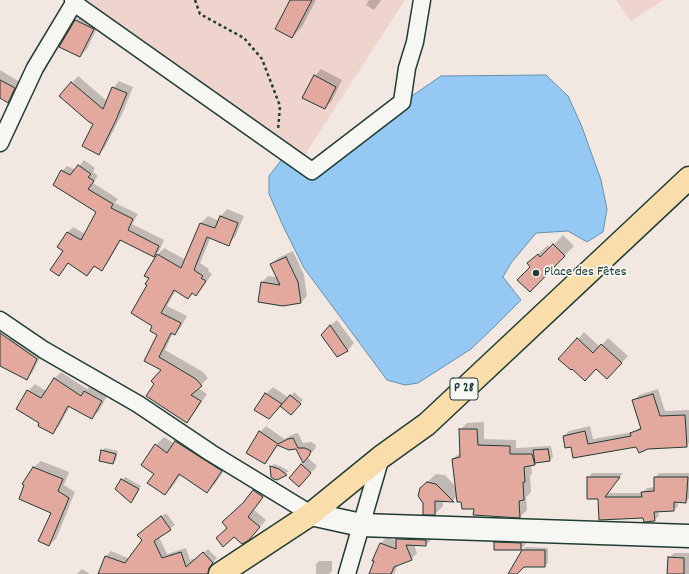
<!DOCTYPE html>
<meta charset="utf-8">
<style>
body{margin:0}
canvas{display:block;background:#f2e7e1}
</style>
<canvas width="689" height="574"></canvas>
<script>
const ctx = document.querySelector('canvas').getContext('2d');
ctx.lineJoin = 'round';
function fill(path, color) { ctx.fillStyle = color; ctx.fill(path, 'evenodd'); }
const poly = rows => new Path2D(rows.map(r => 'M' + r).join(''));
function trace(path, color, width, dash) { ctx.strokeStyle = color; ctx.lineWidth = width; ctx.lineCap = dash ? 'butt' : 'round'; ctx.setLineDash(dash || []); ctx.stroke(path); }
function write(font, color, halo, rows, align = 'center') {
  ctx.font = font + ' Dekko,sans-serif'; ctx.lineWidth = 3.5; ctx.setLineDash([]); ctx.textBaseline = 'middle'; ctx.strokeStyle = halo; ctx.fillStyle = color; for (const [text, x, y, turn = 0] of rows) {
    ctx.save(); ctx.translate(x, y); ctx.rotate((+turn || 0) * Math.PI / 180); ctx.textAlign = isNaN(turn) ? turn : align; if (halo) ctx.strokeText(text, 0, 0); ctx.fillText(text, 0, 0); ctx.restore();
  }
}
fill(poly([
 [87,0,405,0,304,156,88,5],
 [616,0,663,0,631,21]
]), '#eed4cd');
const water = poly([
 [546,75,568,96,582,127,601,180,607,209,603,232,587,242,568,231,536,233,511,263,503,277,521,300,493,328,471,349,418,383,405,385,387,380,304,268,284,228,269,194,269,176,286,154,312,172,403,102,441,76,546,75]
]);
fill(water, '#95c9f3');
trace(water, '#6691a7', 1);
fill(poly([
 [291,0,316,0,302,27,292,37],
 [369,0,381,0,374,10,366,5],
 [82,14,100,22,87,49,80,56,61,46,76,20],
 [321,69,342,80,331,102,324,108,315,76],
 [0,70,20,82,14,96,8,102,0,97],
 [78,76,107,101,113,88,119,81,133,87,123,112,105,147,99,154,95,123,60,96],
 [84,160,95,168,93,172,98,176,93,183,118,199,115,203,138,214,132,224,164,240,159,251,153,256,121,240,107,264,101,270,95,266,87,275,69,262,59,274,64,250,59,247,68,232,73,227,85,234,97,212,62,171,67,166,76,170],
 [227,209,244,216,235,237,228,244,211,237,200,263,209,269,208,271,212,274,202,288,196,295,193,293,188,298,176,290,167,306,187,316,181,327,175,334,173,333,165,350,203,372,208,378,198,388,207,394,193,415,187,421,163,370,145,361,159,334,153,325,149,285,150,278,157,255,164,248,186,260,201,223,208,216,219,221,221,216],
 [563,235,574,246,530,291,532,267,528,263,548,245,551,248],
 [293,251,304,275,307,296,301,302,262,282,268,276,277,277,271,265,278,258],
 [337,320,354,343,348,350,337,355,330,326],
 [584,332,600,347,608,338,628,356,607,378,578,339],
 [14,333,42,353,33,372,27,378,0,366,0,350],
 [61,372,87,389,91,385,108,394,99,411,92,418,70,406,59,426,52,433,41,423,28,391,35,384,46,391,55,378],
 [273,387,289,398,294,392,303,400,294,411,280,405,256,409,266,394],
 [658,389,665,411,689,410,689,443,686,446,571,445,564,436,569,431,590,426,593,439,633,432,641,427,634,401,639,395],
 [484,422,484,439,516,440,516,448,551,446,553,457,550,460,537,462,534,464,531,464,532,474,530,476,531,492,526,497,527,510,520,517,475,508,457,497,453,500,443,500,443,506,435,514,424,502,421,488,436,474,445,475,456,487,453,459,461,452,460,430,467,423],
 [266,426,284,439,294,434,298,433,303,443,311,442,316,445,315,449,307,457,317,466,306,479,290,478,304,462,297,448,278,445,270,457,265,463,260,432],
 [184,433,229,462,215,484,206,492,181,474,173,486,165,494,155,473,156,445,164,437,175,444],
 [105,448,118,451,116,460,113,463,102,451],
 [41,461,69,472,64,485,75,492,56,539,49,545,53,512,24,483,34,467],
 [274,464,282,467,289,471,277,479,271,467],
 [592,473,623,473,608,493,642,493,647,488,655,487,655,478,659,473,689,473,689,498,686,502,678,501,678,506,674,510,658,511,659,516,654,520,644,517,599,498,588,478],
 [125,477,141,486,134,499,122,480],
 [260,484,268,491,254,510,266,520,255,533,228,528,245,502],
 [166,513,175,525,159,537,167,554,186,548,190,560,193,558,194,561,208,549,217,558,213,563,212,574,99,574,106,556,111,551,130,559,143,539,138,535],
 [403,533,432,534,432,539,426,545,414,544,417,553,411,559,398,564,394,574,370,574,375,561,374,560,381,543,387,537,397,541,397,539],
 [502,536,527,537,527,542,521,549,495,542],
 [526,547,548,548,548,563,545,566,524,566,515,574,509,574,522,550],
 [674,553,689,553,689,574,668,574,669,558],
 [319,561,332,561,332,571,329,574,316,574,316,564],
 [82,569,90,574,77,574]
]), '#0003');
const building = poly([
 [290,0,312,0,292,38,275,29,290,0],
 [75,20,94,29,80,57,59,47,75,20],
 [314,75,336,87,325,109,302,98,314,75],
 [0,80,15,88,8,103,0,98,0,80],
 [71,82,103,109,112,87,127,93,116,120,99,155,82,146,93,124,89,122,59,96,71,82],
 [78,165,91,174,88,177,94,181,88,189,113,204,111,208,133,219,128,230,159,246,154,257,120,240,102,271,94,266,87,276,68,263,59,276,50,270,63,251,57,247,67,232,81,240,96,212,53,185,61,170,70,175,78,165],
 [220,216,238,223,229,246,207,237,194,270,203,276,201,278,206,281,196,296,192,293,188,299,174,290,161,313,181,323,175,335,171,333,159,357,196,379,202,386,191,395,201,401,187,423,146,396,154,384,151,381,161,370,144,361,157,335,150,331,152,326,131,313,147,285,145,284,149,278,144,276,157,254,181,268,200,223,215,228,220,216],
 [553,244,565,256,530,292,517,280,530,267,527,263,538,254,540,257,553,244],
 [286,257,298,282,301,303,283,306,258,302,261,282,280,285,270,264,286,257],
 [330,325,348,351,337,357,321,335,330,325],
 [0,333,37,359,27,380,0,366,0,333],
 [577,338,593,353,601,344,622,363,607,379,596,369,585,381,572,369,571,370,558,359,577,338],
 [54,378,81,396,84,391,102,401,92,419,68,406,53,434,38,426,39,423,16,409,27,390,41,398,54,378],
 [265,393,282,404,269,419,254,410,265,393],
 [653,394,660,416,685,415,687,447,648,449,639,453,636,447,573,458,571,447,565,448,563,436,585,431,588,444,631,436,630,433,641,429,632,400,653,394],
 [290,395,301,404,291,415,280,406,290,395],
 [459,429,477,429,478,445,510,446,510,454,532,454,535,465,524,467,525,482,523,482,524,500,519,501,520,518,473,515,474,509,462,509,461,502,457,502,452,459,460,457,459,429],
 [259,431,278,444,288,439,293,438,298,448,305,448,311,451,309,456,303,463,296,449,289,450,277,445,265,464,246,453,259,431],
 [175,441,222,471,207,493,179,474,165,495,147,483,154,474,141,465,155,444,167,453,175,441],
 [548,449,550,461,535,463,533,450,548,449],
 [101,450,116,454,113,464,99,461,101,450],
 [301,464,311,473,299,487,289,478,301,464],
 [270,466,279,469,287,475,277,480,274,479,271,477,270,466],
 [33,467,63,479,58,491,69,498,49,546,38,541,51,513,19,499,24,485,22,484,33,467],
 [587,477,620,477,605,497,642,497,641,492,654,491,654,477,688,477,686,503,674,502,674,511,654,512,655,521,644,522,643,518,599,520,598,499,587,499,587,477],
 [121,479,139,489,131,503,115,489,121,479],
 [427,482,436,484,454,502,435,501,435,515,423,515,423,503,418,496,420,488,427,482],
 [253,490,263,497,248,517,260,527,249,540,242,544,234,537,223,547,216,538,227,528,222,522,243,503,253,490],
 [161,516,171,530,154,541,162,558,181,552,186,567,203,552,213,563,209,568,208,574,98,574,105,556,125,563,142,540,137,535,161,516],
 [396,539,426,540,426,546,406,545,412,560,394,567,391,574,369,574,374,561,372,561,380,543,396,549,396,539],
 [494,542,521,543,521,550,494,550,494,542],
 [522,550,545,550,545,567,524,567,517,574,508,574,522,550],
 [668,557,684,558,684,574,667,574,668,557]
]);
fill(building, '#e3a99f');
trace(building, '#1f3d34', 1);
const minor = poly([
 [74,3,312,171,402,102,407,68,415,42,422,0],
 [0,143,35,68,74,3,73,0],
 [0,320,44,350,138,404,211,453,311,514],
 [347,574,381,457]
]);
const secondary = poly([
 [311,514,361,525,689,536]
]);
const primary = poly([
 [220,574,311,514,381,457,427,424,689,178]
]);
trace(minor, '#1f3d34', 19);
trace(secondary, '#1f3d34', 25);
trace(primary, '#1f3d34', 25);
trace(poly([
 [195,0,200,14,244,38,262,59,280,106,278,130]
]), '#1f3d34', 2.5, [3, 3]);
trace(minor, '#f6f6f2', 16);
trace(secondary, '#f6f6f2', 22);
trace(primary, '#f9deab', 22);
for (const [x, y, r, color] of [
 [536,273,4,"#1f3d34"]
]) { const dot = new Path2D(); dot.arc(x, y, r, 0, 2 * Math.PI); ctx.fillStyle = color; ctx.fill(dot); trace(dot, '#f6f6f2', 1.5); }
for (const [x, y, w] of [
 [464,389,28]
]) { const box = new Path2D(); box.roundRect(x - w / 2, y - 11, w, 22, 3); ctx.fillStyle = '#f6f6f2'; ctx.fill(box); trace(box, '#1f3d34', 1); }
write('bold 13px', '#1f3d34', null, [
 ["P 28",464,389]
]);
write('14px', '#1f3d34', '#f6f6f2', [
 ["Place des Fêtes",544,273]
], 'left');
</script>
